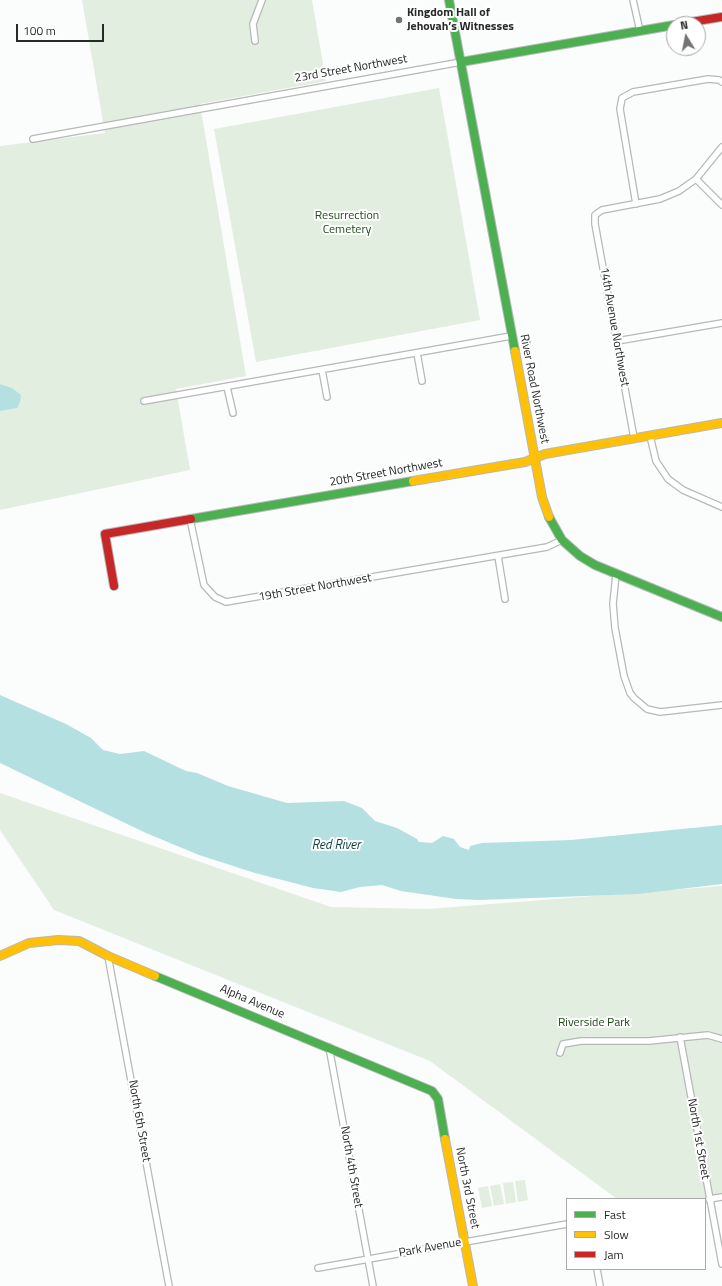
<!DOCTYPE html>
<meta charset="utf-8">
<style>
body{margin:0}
#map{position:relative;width:722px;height:1286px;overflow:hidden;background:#fbfcfc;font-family:"Titillium Web",sans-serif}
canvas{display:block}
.legend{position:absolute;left:566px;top:1198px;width:140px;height:72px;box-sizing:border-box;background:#fff;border:1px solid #a9a9aa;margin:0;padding:5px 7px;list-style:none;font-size:12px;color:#28292a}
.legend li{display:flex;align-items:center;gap:8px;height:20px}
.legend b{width:20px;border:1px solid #a9a9aa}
.north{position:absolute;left:666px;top:16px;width:40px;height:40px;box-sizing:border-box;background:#fff;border:1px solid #a9a9aa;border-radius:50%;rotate:350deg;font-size:11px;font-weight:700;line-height:16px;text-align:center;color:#28292a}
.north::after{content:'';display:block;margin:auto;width:14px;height:18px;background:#727374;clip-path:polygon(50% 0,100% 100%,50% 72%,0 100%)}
.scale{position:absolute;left:16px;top:24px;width:88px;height:18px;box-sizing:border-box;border:2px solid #28292a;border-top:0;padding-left:5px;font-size:12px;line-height:14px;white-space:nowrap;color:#28292a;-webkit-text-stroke:3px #fff;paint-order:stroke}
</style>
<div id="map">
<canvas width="722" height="1286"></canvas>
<ul class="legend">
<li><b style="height:5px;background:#4caf50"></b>Fast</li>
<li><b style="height:5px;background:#ffc107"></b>Slow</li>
<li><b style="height:5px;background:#c62828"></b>Jam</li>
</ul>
<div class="north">N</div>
<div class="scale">100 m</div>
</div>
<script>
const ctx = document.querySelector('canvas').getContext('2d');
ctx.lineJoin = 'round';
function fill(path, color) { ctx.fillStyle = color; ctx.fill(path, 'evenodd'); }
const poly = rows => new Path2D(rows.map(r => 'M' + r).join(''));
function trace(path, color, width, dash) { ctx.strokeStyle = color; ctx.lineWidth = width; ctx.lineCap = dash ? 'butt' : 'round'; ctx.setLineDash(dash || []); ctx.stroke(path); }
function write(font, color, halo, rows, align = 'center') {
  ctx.font = font + ' "Titillium Web",sans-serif'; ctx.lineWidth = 4; ctx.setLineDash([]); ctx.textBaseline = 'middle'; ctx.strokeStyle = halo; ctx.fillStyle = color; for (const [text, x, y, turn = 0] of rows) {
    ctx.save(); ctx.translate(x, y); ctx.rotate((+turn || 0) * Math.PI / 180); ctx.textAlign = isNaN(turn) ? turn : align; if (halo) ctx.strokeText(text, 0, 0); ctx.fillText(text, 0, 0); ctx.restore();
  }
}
fill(poly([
 [82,0,312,0,326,81,200,104,246,376,176,389,190,470,0,510,0,146,105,133],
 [439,88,480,320,256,362,214,129],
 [0,793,331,907,428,909,722,886,722,1201,705,1204,705,1199,617,1199,430,1061,54,910,0,830],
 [525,1180,528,1200,518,1202,515,1181],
 [513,1182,516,1202,506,1204,503,1183],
 [500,1184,504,1204,494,1206,490,1186],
 [488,1186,492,1206,482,1208,478,1188]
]), '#e2eee0');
fill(poly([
 [0,384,12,388,21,395,20,402,17,408,0,411],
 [0,695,66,724,91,738,103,750,120,754,144,751,186,771,197,773,228,786,287,803,344,801,362,808,375,821,397,828,417,839,419,842,432,843,443,836,454,839,460,847,469,850,470,846,482,843,571,840,722,825,722,884,638,894,479,900,456,899,401,891,382,885,360,887,341,892,313,888,255,873,199,855,146,833,0,763]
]), '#b5e0e2');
const street = poly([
 [633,0,640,31],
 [255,41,253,24,262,0],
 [33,139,461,62],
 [696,179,722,205],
 [636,204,620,109,622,98,633,92,708,79,719,80,722,82],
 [617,341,722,323],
 [417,353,422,381],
 [322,370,327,397],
 [227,387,233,413],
 [144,401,511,336],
 [650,436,656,461,668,479,683,490,722,507],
 [634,438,595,224,595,215,602,210,660,199,679,191,696,179,722,147],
 [190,519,204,585,215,597,226,602,547,547,562,540],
 [498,556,505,599],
 [616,574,613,604,615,628,624,676,630,693,634,698,647,709,660,712,722,705],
 [108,956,169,1286],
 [680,1037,722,1264],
 [329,1047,373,1286],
 [560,1053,563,1044,581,1041,649,1041,708,1035,722,1039],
 [709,1199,722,1197],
 [318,1268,567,1224],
 [597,1269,600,1286]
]);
const fast = poly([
 [449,0,515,351],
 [461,62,674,25],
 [549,517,562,540,580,556,595,565,722,617],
 [191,519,413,481],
 [155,976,432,1091,438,1099,445,1139]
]);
const slow = poly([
 [515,351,542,497,549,517],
 [413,481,525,462,545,454,722,423],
 [0,956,29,943,58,940,79,941,108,956,155,976],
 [445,1139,473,1286]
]);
const jam = poly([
 [679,24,722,17],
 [114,586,105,534,191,519]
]);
trace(street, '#b7b8b8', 8);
trace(fast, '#b7b8b8', 10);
trace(slow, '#b7b8b8', 10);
trace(jam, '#b7b8b8', 10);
trace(street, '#feffff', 5.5);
trace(fast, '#4caf50', 8);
trace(slow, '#ffc107', 8);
trace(jam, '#c62828', 8);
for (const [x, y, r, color] of [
 [399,20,4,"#727374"]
]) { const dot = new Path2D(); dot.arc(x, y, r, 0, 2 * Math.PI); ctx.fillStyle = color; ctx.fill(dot); trace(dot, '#fff', 1.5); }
write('bold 12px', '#28292a', '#fff', [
 ["Kingdom Hall of",407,13],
 ["Jehovah’s Witnesses",407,27]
], 'left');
write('12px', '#28292a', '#fff', [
 ["23rd Street Northwest",351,69,-10],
 ["14th Avenue Northwest",614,327,80],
 ["River Road Northwest",534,389,79],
 ["20th Street Northwest",386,473,-10],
 ["19th Street Northwest",315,588,-10],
 ["Alpha Avenue",252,1002,23],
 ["North 6th Street",139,1121,80],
 ["North 1st Street",698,1139,80],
 ["North 4th Street",351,1167,80],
 ["North 3rd Street",467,1188,79],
 ["Park Avenue",430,1248,-10]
]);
write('12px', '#1e4a18', '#fff', [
 ["Resurrection",347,216],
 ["Cemetery",347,230],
 ["Riverside Park",594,1023]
]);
write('italic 13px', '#033f42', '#fff', [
 ["Red River",336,846]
]);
</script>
